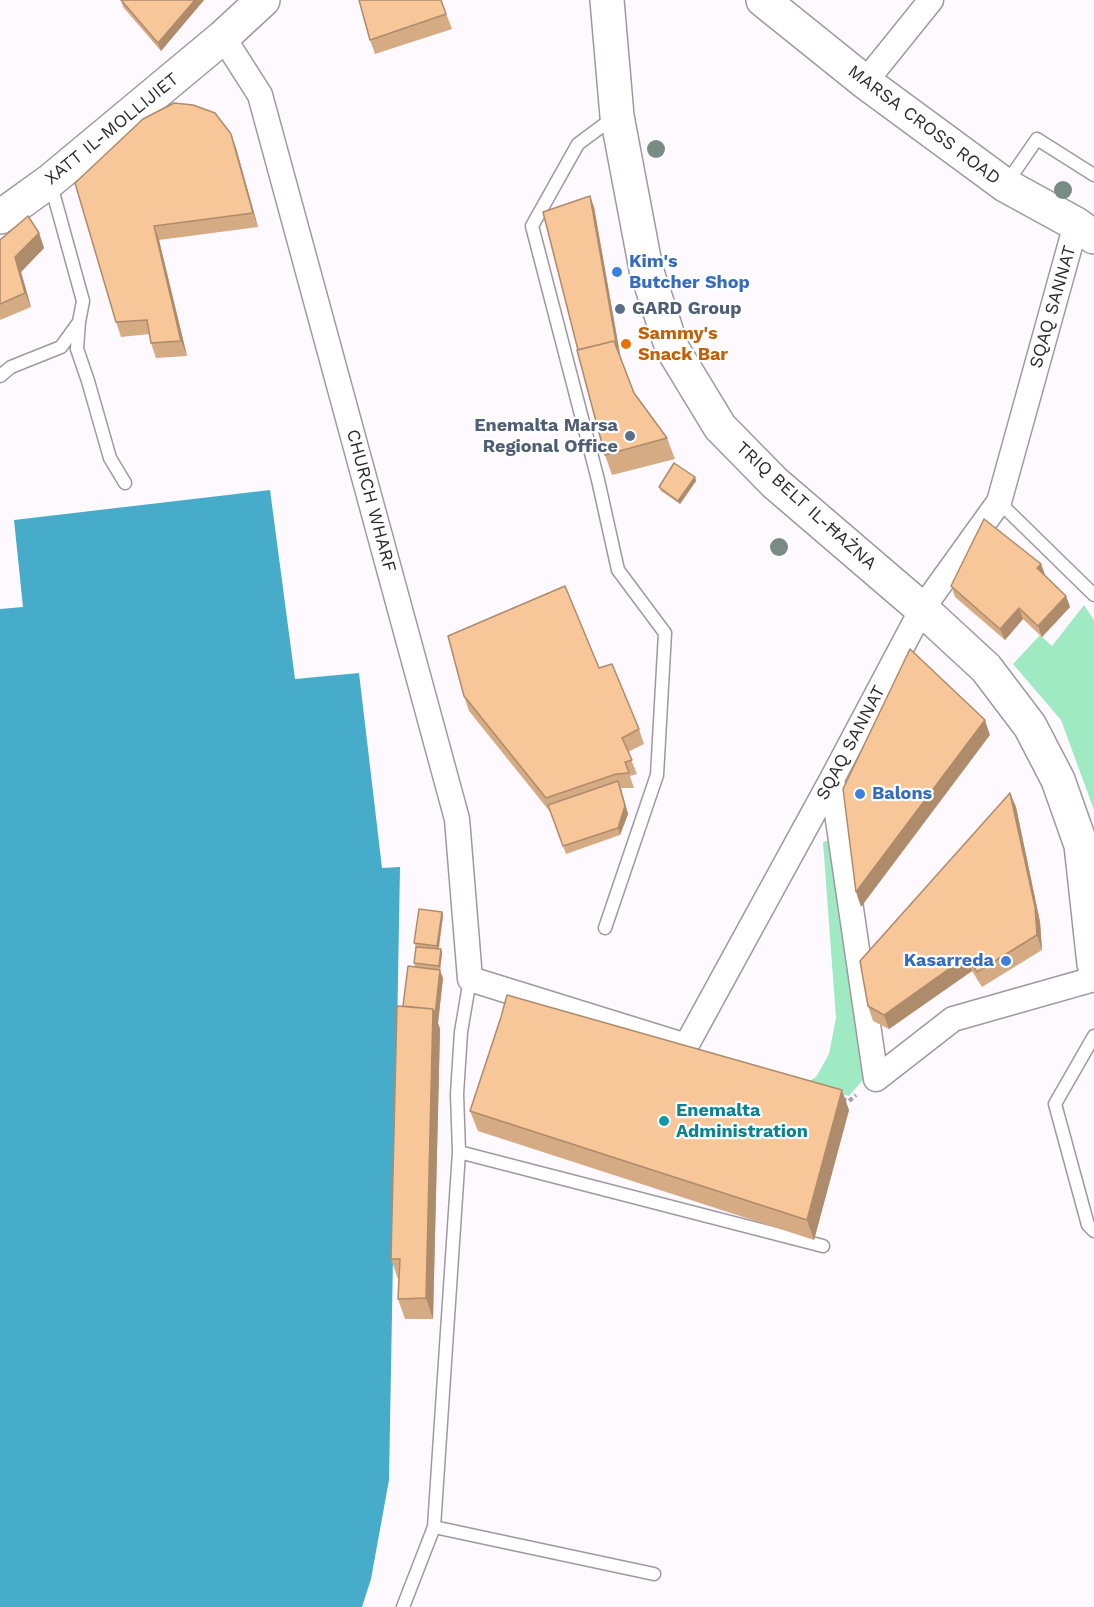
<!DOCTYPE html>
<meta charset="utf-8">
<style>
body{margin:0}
canvas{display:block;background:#fef9ff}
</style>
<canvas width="1094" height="1607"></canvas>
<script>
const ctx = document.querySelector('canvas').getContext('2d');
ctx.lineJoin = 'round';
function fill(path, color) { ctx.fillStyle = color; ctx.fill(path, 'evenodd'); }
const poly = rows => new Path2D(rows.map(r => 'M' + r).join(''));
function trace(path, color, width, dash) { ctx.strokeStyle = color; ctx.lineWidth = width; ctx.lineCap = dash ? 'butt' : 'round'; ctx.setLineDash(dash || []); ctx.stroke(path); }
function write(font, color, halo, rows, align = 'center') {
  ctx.font = font + ' "Work Sans",sans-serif'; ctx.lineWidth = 4.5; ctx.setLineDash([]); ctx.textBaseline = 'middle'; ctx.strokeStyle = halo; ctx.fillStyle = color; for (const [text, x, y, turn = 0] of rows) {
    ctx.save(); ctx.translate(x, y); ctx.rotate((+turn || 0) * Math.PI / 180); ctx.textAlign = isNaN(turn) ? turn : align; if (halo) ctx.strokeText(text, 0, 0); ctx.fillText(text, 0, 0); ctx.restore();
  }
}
fill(poly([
 [1084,605,1094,620,1094,810,1061,720,1013,664,1040,635,1052,646],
 [836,839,866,1076,849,1096,804,1084,816,1077,829,1054,836,1018,823,842]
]), '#9fe9c3');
fill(poly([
 [270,490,295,679,359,673,382,868,400,867,389,1480,371,1579,362,1607,0,1607,0,609,23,607,14,520]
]), '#47acca');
const lane = poly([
 [1006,184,1037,139,1094,175],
 [79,322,77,349,88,381,110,458,125,483],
 [0,376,11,367,61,347,79,322,83,301,51,185],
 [999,502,1094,595],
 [605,928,657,775,665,633,618,570,598,480,532,226,578,144,613,118],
 [1094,1036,1055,1104,1088,1225,1094,1231],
 [459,1152,823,1246],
 [434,1527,654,1574],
 [403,1607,434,1527,459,1152,457,1094,461,1032,470,979]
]);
const street = poly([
 [223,37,260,95,457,819,470,979,686,1046,832,779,922,609,999,502,1076,224],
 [865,82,931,0],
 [832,779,876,1079,953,1019,1094,979]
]);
const secondary = poly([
 [607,0,617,116,646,269,672,348,720,427,775,483,922,609,986,668,1030,726,1058,780,1081,845,1094,964],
 [763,0,865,82,1005,185,1076,224,1094,237],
 [0,217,50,181,223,37,263,0]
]);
trace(lane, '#9e99a0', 15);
trace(street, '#9e99a0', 27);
trace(secondary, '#9e99a0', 36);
trace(poly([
 [842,1099,849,1101,856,1095]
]), '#a6a2a7', 4, [4.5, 3]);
trace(lane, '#fff', 12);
trace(street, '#fff', 24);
trace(secondary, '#fff', 33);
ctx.fillStyle = '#788b84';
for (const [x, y] of [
 [656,149],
 [1063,190],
 [779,547]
]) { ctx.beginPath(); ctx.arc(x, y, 9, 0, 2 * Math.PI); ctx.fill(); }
fill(poly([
 [121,0,204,0,161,51,123,7],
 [441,0,452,29,375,54,370,40],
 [143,119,236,148,258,227,159,240,187,356,156,358,151,343,150,334,121,337,116,322],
 [594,207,621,359,634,393,667,438,675,459,612,475,605,455,578,350],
 [39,233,44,248,21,272,31,307,0,320,0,240],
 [695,477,696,481,680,504,661,491,659,487],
 [1041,564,1045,575,1066,596,1070,607,1042,637,1023,619,1005,640,955,597,951,586],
 [599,668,639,729,644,744,628,752,637,774,630,776,634,788,621,788,628,814,620,835,566,854,551,813,469,711,464,696],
 [1010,793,1016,807,1040,922,1042,950,982,987,972,971,889,1029,873,1021,868,1006],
 [442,912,443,916,439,949,441,949,442,953,440,970,415,967,414,963,416,947,414,943],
 [443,978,438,1023,440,1029,433,1319,405,1319,398,1299,399,1279,398,1279,391,1259,403,1006],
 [849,1110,814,1240,478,1131,470,1111]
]), '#d5ab84');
fill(poly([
 [195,0,204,0,161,51,158,43],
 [231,134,236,148,258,227,253,213],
 [590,196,594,207,621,361,617,349],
 [154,226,159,240,187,356,181,341],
 [39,233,44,248,21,272,31,307,25,293,15,257],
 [695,477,696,481,680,504,678,501],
 [1041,564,1045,575,1037,568],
 [1066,596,1070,607,1042,637,1038,626],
 [1019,608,1023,619,1005,640,1000,629],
 [985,720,990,735,861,907,856,892],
 [618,781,628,814,620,835,618,828],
 [1010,793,1016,807,1040,922,1042,950,1037,935],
 [442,912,443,916,438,950,437,946],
 [441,949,442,953,440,970,439,966],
 [967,956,972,971,889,1029,884,1015],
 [440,970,443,978,438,1023,440,1029,433,1319,426,1298,433,1009],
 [842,1090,849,1110,814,1240,807,1220]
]), '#ae8b6b');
const building = poly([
 [121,0,195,0,158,43,121,0],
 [359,0,441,0,446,14,370,40,359,0],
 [174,103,193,105,215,113,231,134,253,213,154,226,181,341,151,343,147,320,116,322,75,183,143,119,174,103],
 [590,196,617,348,614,341,578,350,543,212,590,196],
 [28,216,39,233,15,257,25,293,0,304,0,240,28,216],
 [614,341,634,393,667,438,605,455,577,350,614,341],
 [674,463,695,477,678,501,659,487,674,463],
 [984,519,1041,564,1037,568,1066,596,1038,626,1019,608,1000,629,951,586,984,519],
 [565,586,599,668,612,664,639,729,622,738,632,760,625,762,629,773,616,774,546,798,464,696,448,636,565,586],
 [910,649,985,720,856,892,843,789,910,649],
 [618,781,625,806,618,828,563,846,548,805,618,781],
 [1010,793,1035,907,1037,935,977,972,967,956,884,1015,868,1006,860,961,1010,793],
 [419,909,442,912,437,946,414,943,419,909],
 [416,947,441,949,439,966,414,963,416,947],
 [408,966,440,970,435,1015,433,1009,403,1006,408,966],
 [507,995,842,1090,807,1220,470,1111,501,1017,507,995],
 [397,1006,433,1009,426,1298,398,1299,400,1259,391,1259,397,1006]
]);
fill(building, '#f8c799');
trace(building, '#ae8b6b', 1.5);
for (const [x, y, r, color] of [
 [617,272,6,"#3f7fe0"],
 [620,309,6,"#5c6f8a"],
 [626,344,6,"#e8710a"],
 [630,436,6,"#5c6f8a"],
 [860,794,6,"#3f7fe0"],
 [1006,961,6,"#3f7fe0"],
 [664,1121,6,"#0f9aa8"]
]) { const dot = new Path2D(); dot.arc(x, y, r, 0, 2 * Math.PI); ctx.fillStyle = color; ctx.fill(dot); trace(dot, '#fff', 2); }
write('18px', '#2c2a2d', '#fff', [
 ["MARSA CROSS ROAD",924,125,37],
 ["XATT IL-MOLLIJIET",112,129,-39],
 ["SQAQ SANNAT",1053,307,-74],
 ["CHURCH WHARF",371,501,75],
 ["TRIQ BELT IL-ĦAŻNA",806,506,42],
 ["SQAQ SANNAT",851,743,-62]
]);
write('bold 18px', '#366cbe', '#fff', [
 ["Kim's",629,262],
 ["Butcher Shop",629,283],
 ["Balons",872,794],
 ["Kasarreda",994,961,"right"]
], 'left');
write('bold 18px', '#4e5e75', '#fff', [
 ["GARD Group",632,309],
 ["Enemalta Marsa",618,426,"right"],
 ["Regional Office",618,447,"right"]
], 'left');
write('bold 18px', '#c56008', '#fff', [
 ["Sammy's",638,334],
 ["Snack Bar",638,355]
], 'left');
write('bold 18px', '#0d838f', '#fff', [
 ["Enemalta",676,1111],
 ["Administration",676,1132]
], 'left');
</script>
